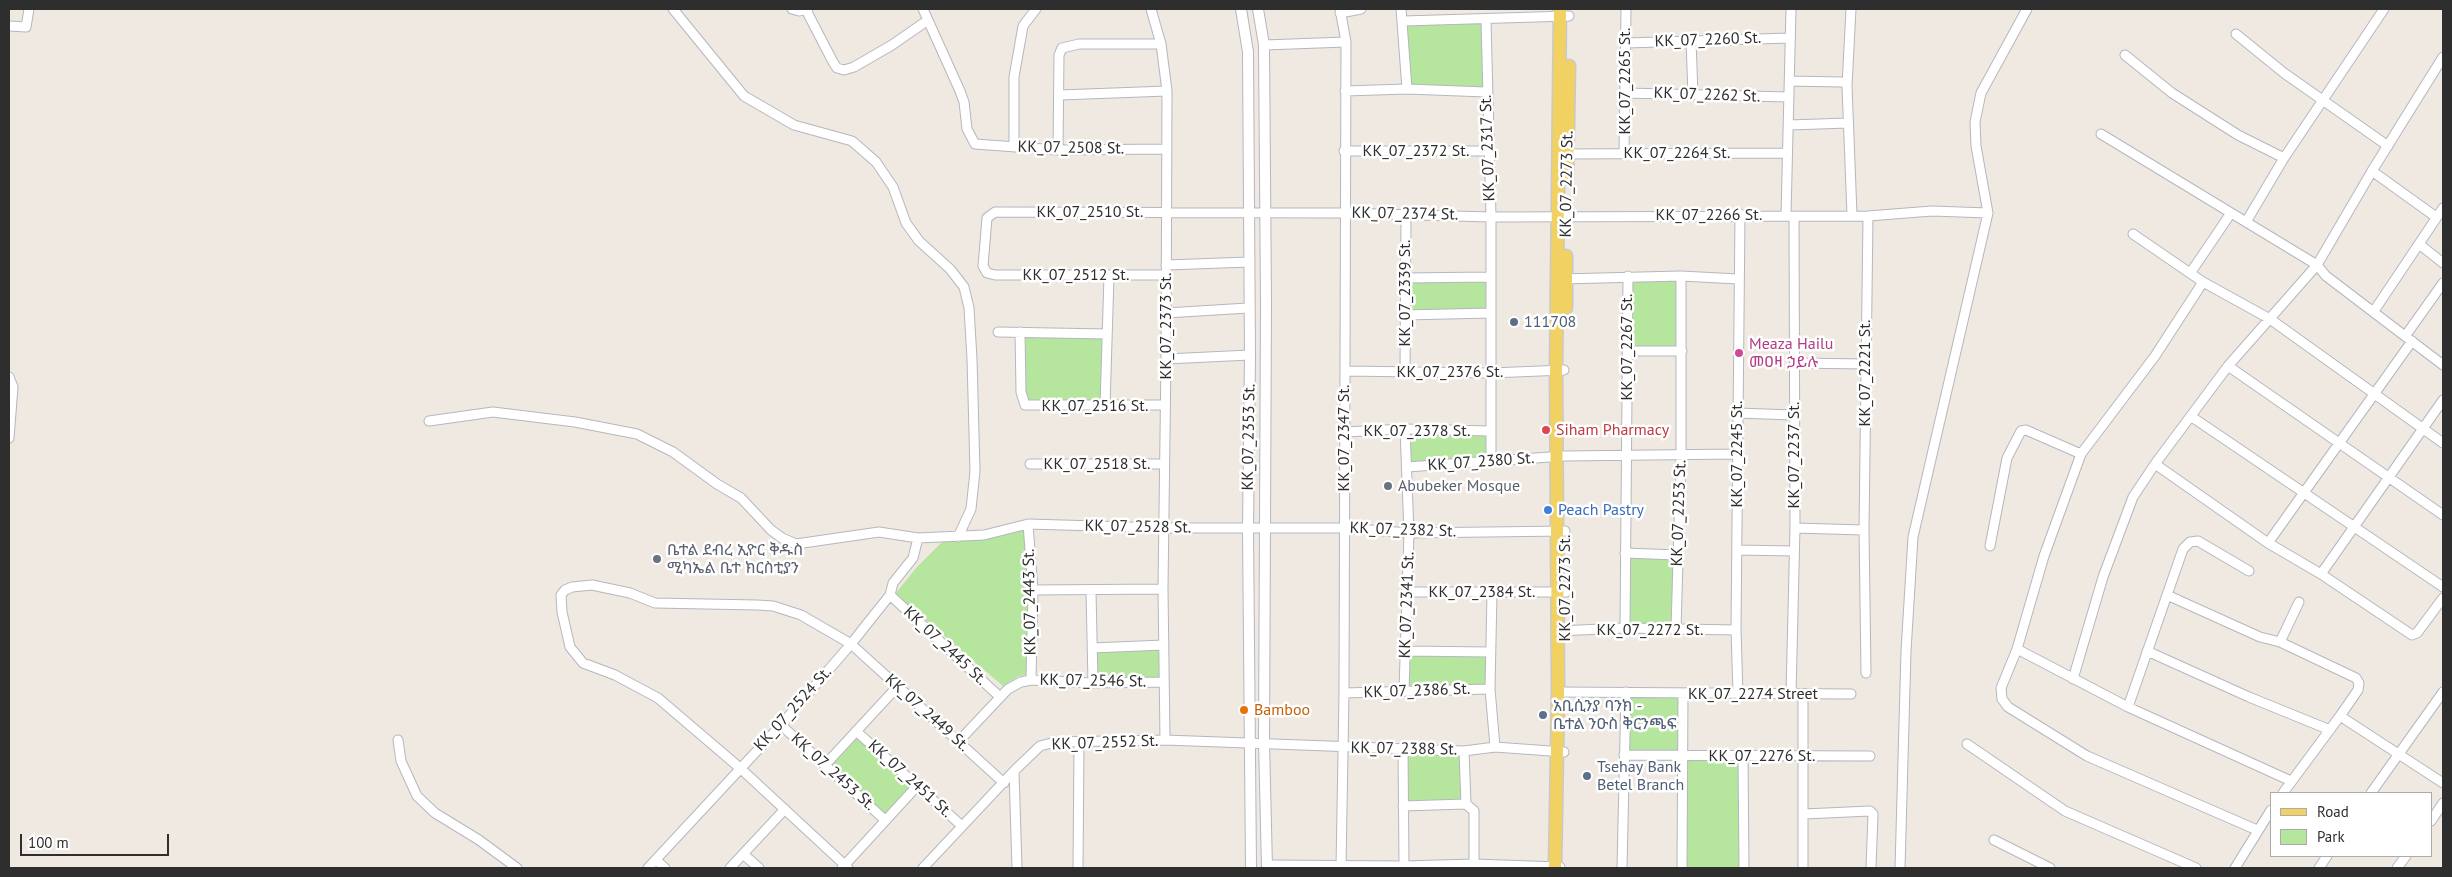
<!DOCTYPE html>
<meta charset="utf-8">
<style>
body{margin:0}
#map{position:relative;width:2452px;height:877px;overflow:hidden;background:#efe9e1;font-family:"PT Sans",sans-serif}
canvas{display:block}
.frame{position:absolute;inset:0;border:10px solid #2e2e2e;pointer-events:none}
.legend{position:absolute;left:2270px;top:792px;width:162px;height:65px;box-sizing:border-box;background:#fff;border:1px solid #ababab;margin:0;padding:6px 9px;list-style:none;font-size:15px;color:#2e2e2e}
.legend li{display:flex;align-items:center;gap:10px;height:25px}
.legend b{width:25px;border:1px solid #ababab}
.scale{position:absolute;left:20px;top:834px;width:149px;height:22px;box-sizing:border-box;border:2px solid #2e2e2e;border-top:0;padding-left:6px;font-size:15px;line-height:18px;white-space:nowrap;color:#2e2e2e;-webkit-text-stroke:4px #fff;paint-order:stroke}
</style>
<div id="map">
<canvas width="2452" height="877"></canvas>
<div class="frame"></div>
<ul class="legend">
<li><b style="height:6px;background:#f2d163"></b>Road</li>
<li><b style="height:14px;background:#b6e59e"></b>Park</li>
</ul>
<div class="scale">100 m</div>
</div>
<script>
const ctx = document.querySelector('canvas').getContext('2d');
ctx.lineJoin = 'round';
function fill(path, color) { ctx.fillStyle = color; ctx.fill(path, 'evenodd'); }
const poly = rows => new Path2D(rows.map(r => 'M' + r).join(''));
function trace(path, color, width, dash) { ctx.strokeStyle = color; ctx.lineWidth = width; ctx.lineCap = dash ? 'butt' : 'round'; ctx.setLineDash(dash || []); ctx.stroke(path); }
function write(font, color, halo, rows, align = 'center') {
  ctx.font = font + ' "PT Sans","Noto Sans Ethiopic",sans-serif'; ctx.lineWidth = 5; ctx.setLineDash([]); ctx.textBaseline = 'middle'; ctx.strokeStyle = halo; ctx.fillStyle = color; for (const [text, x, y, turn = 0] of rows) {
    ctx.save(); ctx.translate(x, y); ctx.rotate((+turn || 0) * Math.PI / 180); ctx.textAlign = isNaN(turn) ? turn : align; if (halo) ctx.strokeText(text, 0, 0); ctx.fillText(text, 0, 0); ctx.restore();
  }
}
fill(poly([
 [1486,19,1486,92,1407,89,1403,21],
 [1628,276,1681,276,1682,351,1627,351],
 [1489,277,1491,313,1404,315,1405,278],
 [1020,332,1107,334,1105,407,1025,405],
 [1405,429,1490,431,1491,461,1407,467],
 [1033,521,1036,674,1019,676,1003,686,895,594,917,567,946,538],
 [1625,553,1677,555,1676,630,1625,628],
 [1164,645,1163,682,1093,683,1092,648],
 [1406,651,1490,652,1490,689,1404,690],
 [1626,692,1683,694,1681,756,1743,756,1744,868,1682,868,1681,757,1624,755],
 [856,731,918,785,885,820,825,765],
 [1403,749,1464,751,1466,804,1403,806]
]), '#b6e59e');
const minor = poly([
 [673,9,744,96,794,125,852,141,876,162,893,187,906,223,919,241,950,269,964,287,969,308,972,359,975,471,971,509,958,537],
 [792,9,799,11,808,9],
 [923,9,960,91,964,102,967,129,975,144,1058,150,1166,149],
 [1151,9,1161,44,1167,91,1166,359,1163,589,1165,740],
 [1340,9,1346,42,1344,693,1341,868],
 [1401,9,1407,89],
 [1851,9,1847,86,1852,215],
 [806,10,833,62,837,68,844,70,854,67,892,45,928,20],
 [1340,13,1361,9],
 [1486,19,1491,217,1491,461],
 [1403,21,1569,16],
 [9,26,26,27,29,9],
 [2236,34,2284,73,2388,146],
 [1691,40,1693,95],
 [1626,43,1790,38],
 [1264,45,1346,42],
 [2125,55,2172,93,2238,135,2284,158],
 [1790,81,1841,82],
 [1345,91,1407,89,1486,92],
 [1626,93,1789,97],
 [1060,95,1167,91],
 [1789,125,1848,123],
 [2101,134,2317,265,2326,276,2443,365],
 [1014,147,1014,77,1023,26,1036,9],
 [1058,150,1059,55,1062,48,1079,44,1161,44],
 [1344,151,1488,151],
 [1624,153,1626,9],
 [1562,154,1787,153],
 [2372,171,2436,217],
 [1786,215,1791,9],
 [2246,222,2284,158,2384,9],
 [2133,234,2203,282,2270,319,2443,443],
 [2419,244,2443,263],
 [1166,265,1249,262],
 [2191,272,2231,213],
 [1166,275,995,275,987,273,983,266,987,218,995,212,1344,213,1491,217,1868,216,1932,211,1988,213,1976,146,1975,122,1981,93,2027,9],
 [1405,278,1489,277],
 [1561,279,1681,276,1738,279],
 [2203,282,2155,356,2081,454,2044,556,2017,649,2001,688,2002,699,2008,707,2087,756,2257,830],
 [2374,311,2443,208],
 [1166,313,1248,308],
 [1404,315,1491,313],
 [998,332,1107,334],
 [1020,332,1021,392,1025,405,1165,405],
 [2406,335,2443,283],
 [1627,351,1682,351],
 [1166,359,1250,355],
 [1795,363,1866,364],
 [2228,366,2443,515],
 [1345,371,1491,373,1564,370],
 [1405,372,1406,214],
 [9,377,13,387,9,438],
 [1105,407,1109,276],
 [1737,413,1793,415],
 [2192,417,2443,587],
 [429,421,493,412,575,422,637,434,673,452,717,484,741,498,771,530,782,538,796,544,879,532,918,538,984,535,1028,524,1165,528,1344,528,1409,533,1565,531],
 [1344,432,1405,429,1490,431],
 [1030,464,1164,464],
 [2155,464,2268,543,2321,574,2412,635,2417,633,2443,598],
 [1407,467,1564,456,1737,454],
 [1028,524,1033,590,1031,680],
 [1795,528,1864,530],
 [2268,543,2412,341],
 [1990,546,2007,458,2021,431,2026,430,2081,454],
 [1737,550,1794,551],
 [1625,553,1677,555],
 [2321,574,2443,400],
 [1033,590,1163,589],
 [1091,591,1093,683],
 [1406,592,1566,592],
 [1492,593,1490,689,1495,747],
 [890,595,1000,697],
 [2167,595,2260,637,2280,642,2356,678,2359,683,2358,690,2340,716,2283,793],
 [1625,628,1628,276],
 [1676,630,1681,454,1681,276],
 [1557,631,1625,628,1736,630],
 [2280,642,2299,602],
 [1092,648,1164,645],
 [2017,649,2128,707,2291,781],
 [1406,651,1490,652],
 [2147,651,2249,697,2330,730],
 [1866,673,1864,530,1868,216],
 [2073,679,2103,577,2133,497,2155,464,2228,366,2317,265,2372,171,2443,57],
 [1404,690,1409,533,1405,429],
 [1558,692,1851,694],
 [1344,693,1490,689],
 [1738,694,1736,630,1740,214],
 [1791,694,1795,528,1794,216],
 [2128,707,2183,549,2190,542,2198,541,2249,571],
 [2340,716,2443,783],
 [781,725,885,820],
 [856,731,962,826],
 [398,740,401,761,417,796,435,813,479,840,517,868],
 [958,742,1008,689,1021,682,1031,680,1093,683,1163,682],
 [1967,744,2065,811,2196,868],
 [1403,749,1404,866],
 [1464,751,1466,804],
 [1624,755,1870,756],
 [1743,756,1744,868],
 [825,765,898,686],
 [1014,771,1017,868],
 [2371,793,2443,692],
 [1466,804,1474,811,1474,864],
 [1403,806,1466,804],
 [1804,814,1870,811,1873,814,1871,868],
 [2431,821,2443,803],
 [1994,840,2050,868],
 [743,854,759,868],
 [656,860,665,868],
 [1267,865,1404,866,1474,864,1560,867],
 [648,868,781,725,851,644,890,595,893,583,913,558,918,538],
 [730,868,785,809],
 [842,868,918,785],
 [848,868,740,768,658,698,615,675,583,663,570,647,562,612,561,595,565,590,572,587,592,585,630,593,655,603,757,605,773,606,801,615,851,644,1004,783],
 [923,868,1014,771,1040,746,1055,742,1165,740,1464,751,1495,747,1564,752],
 [1078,868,1079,743],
 [1622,868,1626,692],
 [1682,868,1683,694],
 [1803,868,1803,694],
 [1900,868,1906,651,1913,537,1988,213],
 [2235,868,2271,810],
 [2319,868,2327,856],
 [2397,868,2406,856]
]);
const tertiary = poly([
 [1241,9,1248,52,1250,355,1248,529,1251,868],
 [1258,9,1264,45,1266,304,1264,742,1267,868]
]);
const primary = poly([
 [1567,178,1569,66],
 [1566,308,1566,256],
 [1555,868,1558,692,1556,370,1560,9]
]);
trace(minor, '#b4b7c1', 11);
trace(tertiary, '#b4b7c1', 12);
trace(primary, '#c9c9c9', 15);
trace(minor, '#fff', 9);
trace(tertiary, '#fff', 10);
trace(primary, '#f2d163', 12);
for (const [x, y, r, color] of [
 [1514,322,5,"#5c6f8a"],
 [1739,353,5,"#d1479c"],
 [1546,430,5,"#e0444e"],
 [1388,486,5,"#6b7280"],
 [1548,510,5,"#3f7fe0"],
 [657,559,5,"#6b7280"],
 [1244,710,5,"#e8710a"],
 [1543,715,5,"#5c6f8a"],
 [1587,776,5,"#5c6f8a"]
]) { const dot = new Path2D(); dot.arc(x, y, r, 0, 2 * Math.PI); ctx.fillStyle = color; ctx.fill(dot); trace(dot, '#fff', 2); }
write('16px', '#2e2e2e', '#fff', [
 ["KK_07_2260 St.",1708,40,-2],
 ["KK_07_2265 St.",1625,81,-90],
 ["KK_07_2262 St.",1707,95,2],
 ["KK_07_2508 St.",1071,148,1],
 ["KK_07_2317 St.",1488,148,-92],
 ["KK_07_2372 St.",1416,151],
 ["KK_07_2264 St.",1677,153],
 ["KK_07_2273 St.",1567,184,-89],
 ["KK_07_2510 St.",1090,212],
 ["KK_07_2374 St.",1405,214,1],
 ["KK_07_2266 St.",1709,215],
 ["KK_07_2512 St.",1076,275],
 ["KK_07_2339 St.",1405,293,-90],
 ["KK_07_2373 St.",1166,326,-90],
 ["KK_07_2267 St.",1627,347,-90],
 ["KK_07_2376 St.",1450,372],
 ["KK_07_2221 St.",1865,373,-90],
 ["KK_07_2516 St.",1095,406],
 ["KK_07_2378 St.",1417,431],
 ["KK_07_2353 St.",1249,437,-89],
 ["KK_07_2347 St.",1344,438,-90],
 ["KK_07_2245 St.",1737,454,-90],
 ["KK_07_2237 St.",1794,455,-90],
 ["KK_07_2380 St.",1481,462,-4],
 ["KK_07_2518 St.",1097,464],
 ["KK_07_2253 St.",1679,513,-88],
 ["KK_07_2528 St.",1138,527,1],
 ["KK_07_2382 St.",1403,530,2],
 ["KK_07_2273 St.",1565,588,-90],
 ["KK_07_2384 St.",1482,592],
 ["KK_07_2443 St.",1030,602,-91],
 ["KK_07_2341 St.",1407,605,-88],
 ["KK_07_2272 St.",1650,630],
 ["KK_07_2445 St.",945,646,43],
 ["KK_07_2546 St.",1093,681,1],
 ["KK_07_2386 St.",1417,691,-2],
 ["KK_07_2274 Street",1753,694],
 ["KK_07_2524 St.",793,709,-48],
 ["KK_07_2449 St.",927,713,42],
 ["KK_07_2552 St.",1105,743,-2],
 ["KK_07_2388 St.",1404,749,1],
 ["KK_07_2276 St.",1762,756],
 ["KK_07_2453 St.",833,772,42],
 ["KK_07_2451 St.",910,779,42]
]);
write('16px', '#4e5e75', '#fff', [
 ["111708",1524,322],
 ["አቢሲንያ ባንክ -",1553,706],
 ["ቤተል ንዑስ ቅርንጫፍ",1553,724],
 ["Tsehay Bank",1597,767],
 ["Betel Branch",1597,785]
], 'left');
write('16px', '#b23c85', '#fff', [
 ["Meaza Hailu",1749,344],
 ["መዐዛ ኃይሉ",1749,362]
], 'left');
write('16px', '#be3a42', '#fff', [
 ["Siham Pharmacy",1556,430]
], 'left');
write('16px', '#5b616d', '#fff', [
 ["Abubeker Mosque",1398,486],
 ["ቤተል ደብረ ኢዮር ቅዱስ",667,550],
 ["ሚካኤል ቤተ ክርስቲያን",667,568]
], 'left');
write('16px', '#366cbe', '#fff', [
 ["Peach Pastry",1558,510]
], 'left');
write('16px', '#c56008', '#fff', [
 ["Bamboo",1254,710]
], 'left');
</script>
